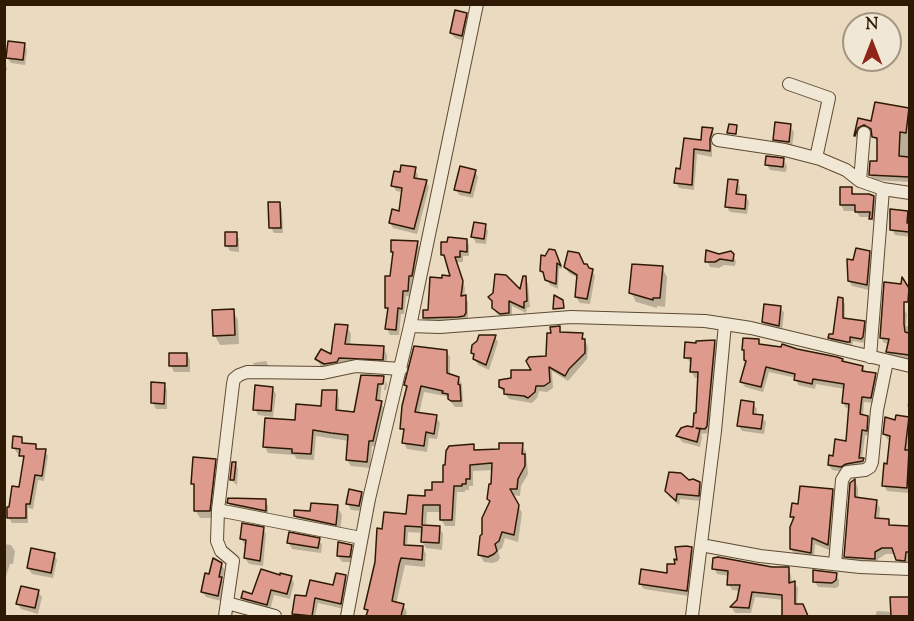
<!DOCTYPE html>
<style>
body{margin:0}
#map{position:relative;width:914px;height:621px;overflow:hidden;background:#eadabf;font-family:"Sorts Mill Goudy",serif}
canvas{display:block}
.frame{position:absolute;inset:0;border:6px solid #2e1a04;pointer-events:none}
.north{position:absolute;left:842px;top:12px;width:60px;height:60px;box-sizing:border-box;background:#f1e7d5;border:2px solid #a39581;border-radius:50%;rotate:0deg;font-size:16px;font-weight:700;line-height:24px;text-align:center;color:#2e1a04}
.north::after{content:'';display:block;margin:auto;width:21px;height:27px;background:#8f2418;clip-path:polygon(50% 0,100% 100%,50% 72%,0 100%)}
</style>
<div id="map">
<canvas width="914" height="621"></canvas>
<div class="frame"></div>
<div class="north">N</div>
</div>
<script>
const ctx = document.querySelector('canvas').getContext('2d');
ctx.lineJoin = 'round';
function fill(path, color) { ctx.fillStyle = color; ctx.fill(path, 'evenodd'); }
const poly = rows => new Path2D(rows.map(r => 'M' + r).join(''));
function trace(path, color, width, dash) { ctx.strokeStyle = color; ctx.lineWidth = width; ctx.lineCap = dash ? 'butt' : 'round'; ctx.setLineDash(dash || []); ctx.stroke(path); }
fill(poly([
 [466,15,469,20,465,41,455,38,451,33],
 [24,44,27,50,25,65,11,63,7,57],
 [4,64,7,68,4,79],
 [910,96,910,182,873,180,870,175,878,163,878,142,873,137,873,133,868,130,858,141,855,136,859,120,872,123,908,109],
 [790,126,794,132,792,147,778,145,774,140],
 [712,130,715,135,712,146,712,157,697,154,694,190,679,188,676,183,681,171,685,140,702,142],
 [784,160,787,166,786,172,770,170,767,165],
 [415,169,418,175,417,180,426,181,429,187,417,234,393,228,390,223,400,212,403,192,396,191,393,185,401,174],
 [475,171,478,177,473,198,459,195,456,189],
 [737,181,740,187,739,195,746,196,749,202,747,214,730,212,726,206],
 [851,189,855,195,873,198,877,204,875,224,870,217,860,217,856,211,844,211,841,205],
 [279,203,282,209,283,233,274,233,271,228],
 [907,212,910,217,910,237,895,235,892,230],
 [485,225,488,231,486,244,476,243,473,237],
 [236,234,239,239,239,252,230,251,227,246],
 [466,240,469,245,469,256,463,256,463,262,456,262,465,288,464,297,468,302,468,319,428,323,425,318,452,278,447,260,442,255],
 [417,243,420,248,414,281,412,281,411,297,406,296,404,314,401,314,399,335,390,335,387,329,389,311,387,307,392,277,394,254,392,252],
 [869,252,872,257,869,290,852,286,849,281,854,262],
 [719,255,732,255,736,261,735,266,724,265,719,268,710,267,707,261],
 [558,258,562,269,559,268,558,289,550,285,542,271],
 [584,265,592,270,595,276,590,304,580,303,576,297,578,278,569,273,565,267],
 [662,268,667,277,665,307,657,306,657,308,636,302,631,292],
 [525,278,528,284,530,307,527,308,526,313,512,306,512,318,505,319,497,314,493,308,493,302,521,292],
 [903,281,910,291,910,299,896,297,895,307,903,308,907,314,906,326,910,326,910,360,891,357,887,352,890,344,884,343,881,338,885,283,902,286],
 [842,299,845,304,845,320,864,322,866,327,864,343,853,341,852,347,833,343,830,338,834,335],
 [780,307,784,313,782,331,767,328,764,322],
 [233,311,238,320,239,344,220,345,215,336],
 [347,327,351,334,350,346,383,347,387,355,387,367,341,369,321,367,317,359,333,356],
 [559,328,562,334,582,334,588,347,587,359,568,381,552,371,553,388,547,392,539,391,537,398,532,403,509,399,500,387,513,379,533,372,548,357,553,334],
 [495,337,498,342,489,370,478,365,472,353],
 [714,341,718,348,710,433,701,434,702,437,700,447,682,442,678,436,694,429,698,415,699,378,695,378,691,371,692,364,686,358,697,345],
 [758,341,761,346,842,360,843,363,863,367,866,373,875,374,878,379,874,403,864,402,863,416,867,417,870,423,869,436,865,435,862,460,866,465,844,472,832,470,829,465,847,442,850,409,846,408,843,403,845,389,816,384,815,389,798,385,796,378,769,372,763,392,745,387,742,382,747,362,744,350],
 [446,351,450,357,450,376,458,378,462,384,463,407,455,407,446,396,424,392,419,414,436,417,440,423,437,439,429,438,427,452,407,449,404,443,405,434,402,429,408,389,406,385],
 [187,354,190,360,190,372,174,372,171,366],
 [266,361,269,367,256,369,253,363],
 [362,376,383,378,387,384,386,390,384,390,385,382,382,382,380,402,385,409,376,447,372,446,370,468,351,466,347,460,349,441,316,436,314,460,297,459,294,455,268,453,265,447,266,420,296,422,323,408,336,391,339,398,339,412,355,414],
 [164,384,167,390,167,409,156,409,153,403],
 [272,388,276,394,273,417,258,415,255,409],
 [910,395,910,411,907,406],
 [753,404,757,409,756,416,762,417,766,422,764,434,742,431,738,425],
 [909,419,909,493,887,491,884,486,891,440,888,440,884,434,896,422],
 [21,438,25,445,35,445,38,451,45,451,48,456,44,481,38,480,33,509,28,508,28,523,12,523,9,518,21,489,24,462,21,453,17,453,14,448],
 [522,445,526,452,528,474,521,486,520,496,513,495,522,513,518,542,505,538,502,548,498,551,500,558,498,561,493,563,484,562,480,555,491,503,488,499,492,485,493,470,473,471,473,486,469,486,469,490,465,490,465,492,457,492,455,526,445,526,441,519,442,512,427,512,426,527,439,527,443,534,442,550,426,548,422,542,423,533,408,532,407,546,422,547,426,554,425,567,405,565,396,604,403,605,407,612,406,616,368,616,369,613,366,609,384,530,408,516,444,483,473,446,476,451,501,450],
 [215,460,219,468,213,518,200,518,195,510,196,488,193,483],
 [235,463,238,469,237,485,231,480],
 [855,481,858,488,858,499,876,501,880,508,879,520,888,521,891,526,909,528,909,509,910,558,909,567,901,566,895,554,886,554,878,559,878,566,849,563,845,557],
 [689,482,699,483,703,489,701,501,680,499,679,505,670,497,666,491],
 [832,491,836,498,831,551,815,544,814,559,795,555,791,549,794,520,792,516,800,506],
 [361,493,365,499,362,511,351,510,348,504],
 [265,501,268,506,268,516,232,509,229,503],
 [337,506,342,515,340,532,300,525,295,516],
 [263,529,266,534,263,566,249,564,245,558,247,545,244,544,241,539],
 [319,540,322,545,321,553,292,549,289,543],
 [4,544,11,545,15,551,13,564,10,564,5,579],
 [351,546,354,552,352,562,342,562,338,556],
 [691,548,695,554,689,596,644,589,640,584,668,575],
 [54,554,57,560,53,578,32,574,28,568],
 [221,564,225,570,222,580,225,584,221,601,206,597,202,591],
 [714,568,788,569,791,575,792,584,794,583,798,588,797,606,806,612,807,616,783,616,784,600,755,597,751,613,735,613,732,608,738,601,740,591,732,590,729,584,729,576,717,574],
 [836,574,839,580,839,586,836,588,818,587,815,582],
 [345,576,349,582,344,609,318,603,315,616,296,616,294,613,307,598,334,587],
 [281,577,291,577,294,583,290,599,274,595,270,610,246,604,242,598,253,596],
 [38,592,42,597,38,614,21,609,18,604],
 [910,598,910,616,875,616,877,611,892,612,891,599]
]), '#0003');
const building = poly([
 [455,10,467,13,462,36,450,33,455,10],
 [8,41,25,43,23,60,6,58,8,41],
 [875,102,909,108,906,133,900,132,899,156,909,157,909,177,869,175,870,161,877,161,877,138,872,137,871,129,864,125,858,128,855,136,854,136,858,118,871,121,875,102],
 [775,122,791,124,789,142,773,140,775,122],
 [729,124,737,125,736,134,727,133,729,124],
 [702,127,713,128,710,139,710,151,694,149,692,185,674,183,676,168,680,169,684,138,701,140,702,127],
 [766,156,784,158,783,167,765,165,766,156],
 [401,165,416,167,414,178,427,180,414,229,389,223,392,209,399,211,402,188,391,186,394,171,400,172,401,165],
 [460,166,476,170,470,193,454,190,460,166],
 [728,179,738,180,736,194,746,195,745,209,725,207,728,179],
 [840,187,852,187,852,194,869,194,874,196,872,219,869,219,870,212,855,212,855,205,840,205,840,187],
 [268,202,280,202,281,228,269,228,268,202],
 [890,209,908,211,907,223,909,223,909,232,890,230,890,209],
 [474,222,486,224,484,239,471,237,474,222],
 [225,232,237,232,237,246,225,246,225,232],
 [448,237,467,239,467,252,460,251,460,257,455,257,463,281,461,296,466,295,466,313,464,316,458,317,423,318,423,310,428,310,430,277,442,278,442,275,450,276,444,255,441,255,441,242,447,242,448,237],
 [391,240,418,241,412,276,409,276,408,291,403,291,402,309,398,308,396,330,385,329,388,308,385,308,385,276,390,276,393,252,391,252,391,240],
 [856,248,870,251,867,285,848,281,847,259,853,260,856,248],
 [549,249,555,250,561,266,557,263,556,284,545,280,543,272,540,271,541,255,545,256,549,249],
 [706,250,719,254,731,251,734,254,733,261,720,259,715,262,705,262,706,250],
 [568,251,579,253,584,264,587,264,589,268,593,269,587,299,575,297,577,275,564,267,568,251],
 [632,264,663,266,660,298,653,298,653,300,629,293,632,264],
 [495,274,506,275,520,289,523,276,526,276,527,301,524,302,524,308,509,301,509,313,500,314,492,308,492,301,488,297,493,293,495,274],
 [902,277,909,288,908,302,904,302,904,324,905,332,909,333,909,355,886,352,889,339,880,338,884,282,901,284,902,277],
 [554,295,563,300,564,308,553,309,554,295],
 [838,297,843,298,843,318,865,321,863,337,861,339,850,337,850,342,847,342,828,338,829,334,833,334,838,297],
 [764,304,781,306,779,326,762,322,764,304],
 [234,309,235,335,213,336,212,310,234,309],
 [335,324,348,325,345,344,384,346,383,360,339,358,337,362,324,364,315,359,321,349,331,354,335,324],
 [560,326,560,332,583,333,582,339,585,339,585,353,569,369,565,376,549,367,550,382,544,386,536,386,535,392,528,398,524,396,504,394,504,389,499,387,499,380,511,378,511,370,531,370,526,361,529,357,546,356,547,333,551,333,550,327,560,326],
 [479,335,496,335,486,365,473,359,474,354,471,353,472,345,477,341,479,335],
 [743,338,759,339,759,344,781,347,782,344,797,349,837,357,843,359,842,361,863,366,862,371,876,373,871,398,862,397,860,414,868,416,867,431,862,430,859,458,864,458,863,461,846,464,841,467,828,465,829,455,833,456,835,439,846,441,849,404,842,403,844,384,813,379,812,384,794,380,795,374,766,367,761,387,740,382,746,361,744,360,744,350,742,350,743,338],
 [715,340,707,426,705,429,696,428,700,429,697,442,676,436,681,428,687,426,693,427,694,413,696,413,698,372,690,372,691,358,684,358,685,342,696,343,696,341,715,340],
 [414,346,447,350,447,373,459,377,458,384,460,385,461,401,451,401,448,399,448,394,442,393,443,391,421,386,415,412,437,415,434,434,426,432,424,446,402,443,404,429,400,429,402,406,407,386,404,385,414,346],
 [169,353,187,353,187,366,169,366,169,353],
 [361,375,384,376,383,384,378,384,376,400,382,401,373,441,369,441,367,462,346,460,348,435,331,433,313,430,311,454,292,453,292,449,263,447,265,418,295,420,296,404,321,406,322,390,337,390,336,410,354,412,361,375],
 [151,382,165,383,164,404,151,403,151,382],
 [255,385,273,387,271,411,253,410,255,385],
 [741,400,754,402,753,414,763,415,761,429,737,426,741,400],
 [896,415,909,417,905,450,909,450,907,488,882,486,884,463,887,464,890,436,883,434,885,417,895,420,896,415],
 [13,436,22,437,22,443,36,444,36,449,46,449,42,476,35,475,30,504,26,504,26,518,7,518,7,507,9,507,12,486,19,487,24,456,19,456,20,449,12,448,13,436],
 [499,443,523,443,522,454,525,454,525,466,518,479,517,489,510,489,519,505,514,535,502,532,499,541,495,544,497,551,494,554,488,557,478,555,480,536,482,534,482,518,490,501,487,499,489,484,491,484,492,463,470,465,470,479,466,479,466,484,462,484,462,486,454,486,452,520,440,520,440,505,423,505,422,525,440,526,439,543,421,542,422,527,405,526,404,545,423,546,422,560,401,558,399,565,392,601,404,604,401,616,366,616,368,610,364,609,375,562,377,528,382,529,384,512,406,514,408,495,425,496,425,490,432,490,432,482,443,482,443,465,445,465,446,451,449,446,474,444,474,450,499,449,499,443],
 [193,457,216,459,210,511,194,511,194,484,191,484,193,457],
 [232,462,236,462,234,480,230,480,232,462],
 [669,472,681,473,689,480,693,479,700,482,699,496,677,494,676,501,665,491,669,472],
 [855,479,855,497,877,500,875,518,889,519,889,525,909,526,909,552,906,552,905,561,896,560,892,548,882,548,875,552,875,559,844,557,850,483,855,479],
 [800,486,833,489,828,545,812,538,811,553,790,549,790,527,794,517,790,517,792,503,798,504,800,486],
 [349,489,362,492,359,506,346,504,349,489],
 [228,498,266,499,266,511,227,503,228,498],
 [311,503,338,505,336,525,294,516,294,510,310,511,311,503],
 [242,523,264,527,260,561,244,558,246,540,240,539,242,523],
 [289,532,320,538,318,548,287,543,289,532],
 [338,542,352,545,350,557,337,556,338,542],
 [686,546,692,547,687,591,639,584,641,569,667,573,667,564,675,564,674,559,677,560,675,547,686,546],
 [31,548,55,553,51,573,27,568,31,548],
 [718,557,772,567,789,567,789,583,795,581,795,604,803,604,808,616,782,616,782,595,752,592,749,608,730,607,737,600,740,585,727,585,728,571,712,569,713,558,718,557],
 [213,558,222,563,219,577,222,577,218,596,201,592,205,573,209,574,213,558],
 [261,569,280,575,280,573,292,576,287,594,271,590,267,605,241,598,243,591,252,594,261,569],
 [813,570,837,573,836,580,832,583,813,582,813,570],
 [336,573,346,575,341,604,315,598,312,616,292,614,295,595,306,596,310,580,333,585,336,573],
 [21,586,39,590,35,608,16,604,21,586],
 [890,597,909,597,909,616,891,616,890,597]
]);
fill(building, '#dd9a8d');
trace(building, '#2e1a04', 1.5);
const minor = poly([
 [789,84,829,98,816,158],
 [864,133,860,181,883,189,910,193],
 [718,140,785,150,820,159,846,170,860,181],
 [410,326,440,327,571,317,705,321,751,328,910,366],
 [870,357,883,189],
 [218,510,233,384,234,379,239,375,247,372,323,373,356,366,401,369],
 [701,545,760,556,860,567,910,569],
 [835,564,842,480,847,472,865,470,870,467,872,462,877,410,887,361],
 [227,603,275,616],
 [225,616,233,561,221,551,217,541,218,510,361,538],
 [347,616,369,499,410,326,477,4],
 [692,616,715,431,725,324]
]);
trace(minor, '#5d4a33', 14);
trace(minor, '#f1e7d5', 12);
</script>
